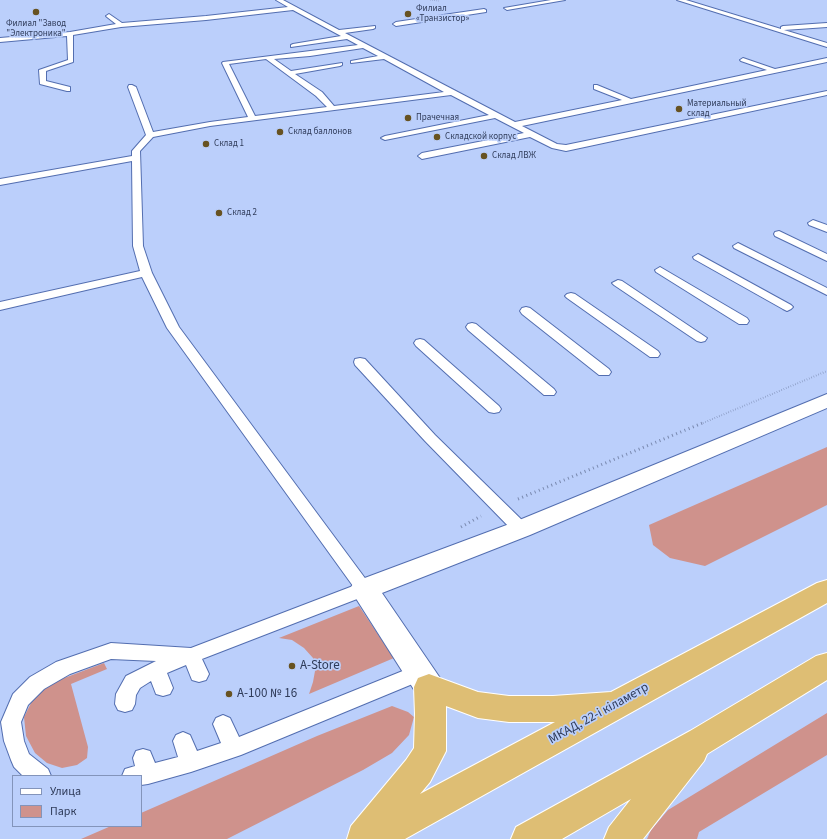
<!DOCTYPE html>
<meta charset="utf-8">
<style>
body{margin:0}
#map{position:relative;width:827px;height:839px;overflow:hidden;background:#bbcffb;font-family:"Source Sans 3",sans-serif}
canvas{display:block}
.legend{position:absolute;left:12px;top:775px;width:130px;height:52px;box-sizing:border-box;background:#bbcffb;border:1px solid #8394ba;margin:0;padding:5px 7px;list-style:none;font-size:12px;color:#2f3b59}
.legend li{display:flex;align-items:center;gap:8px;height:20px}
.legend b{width:20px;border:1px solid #8394ba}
</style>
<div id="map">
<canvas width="827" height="839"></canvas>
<ul class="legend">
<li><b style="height:5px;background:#fff"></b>Улица</li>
<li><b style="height:11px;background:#cf928c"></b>Парк</li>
</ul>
</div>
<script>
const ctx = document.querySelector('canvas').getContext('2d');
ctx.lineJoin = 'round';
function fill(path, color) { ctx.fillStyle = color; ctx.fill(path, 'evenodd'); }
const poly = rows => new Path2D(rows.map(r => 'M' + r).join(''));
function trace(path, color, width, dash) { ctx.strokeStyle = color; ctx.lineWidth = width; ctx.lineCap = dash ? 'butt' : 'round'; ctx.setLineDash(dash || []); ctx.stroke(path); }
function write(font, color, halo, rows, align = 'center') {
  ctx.font = font + ' "Source Sans 3",sans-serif'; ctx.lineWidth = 3.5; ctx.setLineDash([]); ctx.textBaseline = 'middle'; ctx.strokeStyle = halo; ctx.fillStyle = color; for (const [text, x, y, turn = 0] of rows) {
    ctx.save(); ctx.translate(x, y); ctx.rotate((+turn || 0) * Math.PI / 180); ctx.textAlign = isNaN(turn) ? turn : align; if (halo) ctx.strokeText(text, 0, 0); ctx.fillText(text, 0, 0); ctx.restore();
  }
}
fill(poly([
 [827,447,827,505,705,566,670,558,653,545,649,525],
 [359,606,394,658,309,694,313,682,315,671,313,658,304,648,292,640,279,638],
 [104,663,107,669,71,684,88,747,87,758,77,765,62,768,47,763,35,753,26,736,24,717,32,701,43,689,59,680],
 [392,706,408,712,414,717,409,735,392,753,363,770,227,839,81,839,111,826,141,826,141,813,317,736],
 [827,713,827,755,699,832,697,839,647,839,651,830,668,810]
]), '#cf928c');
const service = poly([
 [276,0,283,0,339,30,375,26,375,28,373,29,345,33,515,122,622,100,594,89,594,85,597,85,631,99,767,70,741,61,740,60,743,58,775,69,827,58,827,62,522,126,557,144,566,145,827,91,827,95,566,151,552,148,530,137,422,159,418,156,422,153,524,133,495,118,385,140,381,138,385,136,489,115,451,95,210,126,153,137,140,151,143,246,152,273,179,327,373,589,370,594,202,659,209,674,206,680,199,682,192,680,186,665,167,673,173,688,170,694,163,696,156,694,151,681,140,688,136,695,135,704,132,710,125,712,118,710,115,704,116,694,126,676,156,661,111,659,70,674,44,689,28,705,21,722,24,741,29,754,48,769,51,776,23,776,14,767,11,760,4,741,1,722,13,694,30,677,56,662,111,643,191,648,353,586,167,328,142,277,0,310,0,302,140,271,133,246,132,161,0,185,0,179,132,156,132,151,146,135,128,87,129,85,132,85,136,87,153,132,210,122,248,117,222,63,223,62,358,45,347,39,291,47,291,45,293,44,341,36,293,10,206,20,121,27,73,35,73,62,46,71,46,81,70,87,70,91,67,91,40,84,39,70,68,60,67,36,0,42,0,38,70,32,116,24,107,17,106,16,109,14,122,23,206,16,288,7,276,0],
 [363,48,378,56,351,61,351,63,384,59,444,92,334,106,322,92,295,74,340,66,342,65,342,63,291,71,274,59,310,56,363,48],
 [266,59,316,96,327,107,255,116,229,64,266,59],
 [551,0,565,0,507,10,504,8,551,0],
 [677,0,686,0,781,29,781,27,783,26,827,23,827,27,784,30,827,43,827,47,677,0],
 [484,9,486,10,486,12,396,26,393,24,396,22,484,9],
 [813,220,827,225,827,232,809,225,808,223,813,220],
 [779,231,827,254,827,261,775,236,774,234,775,232,779,231],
 [738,243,827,288,827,295,734,248,733,246,738,243],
 [698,254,791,305,793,307,791,309,787,311,783,309,694,259,693,257,698,254],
 [660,267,747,318,749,321,747,324,739,324,656,272,655,270,660,267],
 [618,280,622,281,707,338,705,341,701,342,697,341,614,285,612,283,618,280],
 [571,293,575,294,658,351,660,354,658,357,650,357,567,298,565,296,567,294,571,293],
 [526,307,530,308,609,369,611,372,609,375,599,375,522,314,520,311,522,308,526,307],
 [472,323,476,324,554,389,556,392,554,395,544,395,468,330,466,327,468,324,472,323],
 [420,339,424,340,499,406,501,409,499,412,494,413,489,412,416,346,414,343,416,340,420,339],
 [360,358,365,359,435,435,527,525,529,529,527,533,521,535,515,533,425,441,355,365,354,362,355,359,360,358],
 [420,664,427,666,430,672,427,678,241,755,191,772,148,784,141,785,141,776,122,776,125,769,135,766,133,758,136,751,143,749,150,751,155,763,178,757,173,741,176,735,183,732,190,735,197,751,221,743,213,724,216,718,223,715,230,718,239,737,420,664]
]);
const tertiary = poly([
 [827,394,827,408,530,535,382,593,440,678,444,687,440,696,429,700,418,696,350,589,354,582,512,523,827,394]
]);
const trunk = poly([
 [827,580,827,603,405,839,347,839,351,826,406,760,414,748,415,714,414,687,418,678,429,674,478,692,509,696,553,696,611,692,817,583,827,580],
 [446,706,478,718,509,722,555,722,420,794,430,782,446,751,446,706],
 [827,653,827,680,707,754,704,761,643,839,604,839,609,827,631,799,562,839,511,839,516,827,690,731,816,656,827,653]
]);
trace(service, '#536eb0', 2);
trace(tertiary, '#536eb0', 2);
trace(trunk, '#fff', 2);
trace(poly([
 [430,0,439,1]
]), '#7a8ab0', 1, [0.5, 1.5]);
trace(poly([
 [703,423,827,371]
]), '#7a8ab0', 2, [0.5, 2]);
trace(poly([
 [518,499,705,422],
 [461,527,481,516]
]), '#7a8ab0', 3, [1, 3.5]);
fill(service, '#fff');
fill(tertiary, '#fff');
fill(trunk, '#debe74');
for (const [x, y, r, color] of [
 [36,12,4,"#675221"],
 [408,14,4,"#675221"],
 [679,109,4,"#675221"],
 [408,118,4,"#675221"],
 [280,132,4,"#675221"],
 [437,137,4,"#675221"],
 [206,144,4,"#675221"],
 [484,156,4,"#675221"],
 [219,213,4,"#675221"],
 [292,666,4,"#675221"],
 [229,694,4,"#675221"]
]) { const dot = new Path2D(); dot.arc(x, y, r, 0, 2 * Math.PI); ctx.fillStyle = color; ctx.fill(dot); trace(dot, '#bbcffb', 1.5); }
write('9px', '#2f3b59', '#bbcffb', [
 ["Филиал",416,9],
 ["«Транзистор»",416,19],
 ["Филиал \"Завод",36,24,"center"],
 ["\"Электроника\"",36,34,"center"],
 ["Материальный",687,104],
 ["склад",687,114],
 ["Прачечная",416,118],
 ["Склад баллонов",288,132],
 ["Складской корпус",445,137],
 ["Склад 1",214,144],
 ["Склад ЛВЖ",492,156],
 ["Склад 2",227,213]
], 'left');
write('13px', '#2f3b59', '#bbcffb', [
 ["A-Store",300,666],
 ["А-100 № 16",237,694]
], 'left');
write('13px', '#2f3b59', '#bbcffb', [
 ["МКАД, 22-і кіламетр",599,714,-29]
]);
</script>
